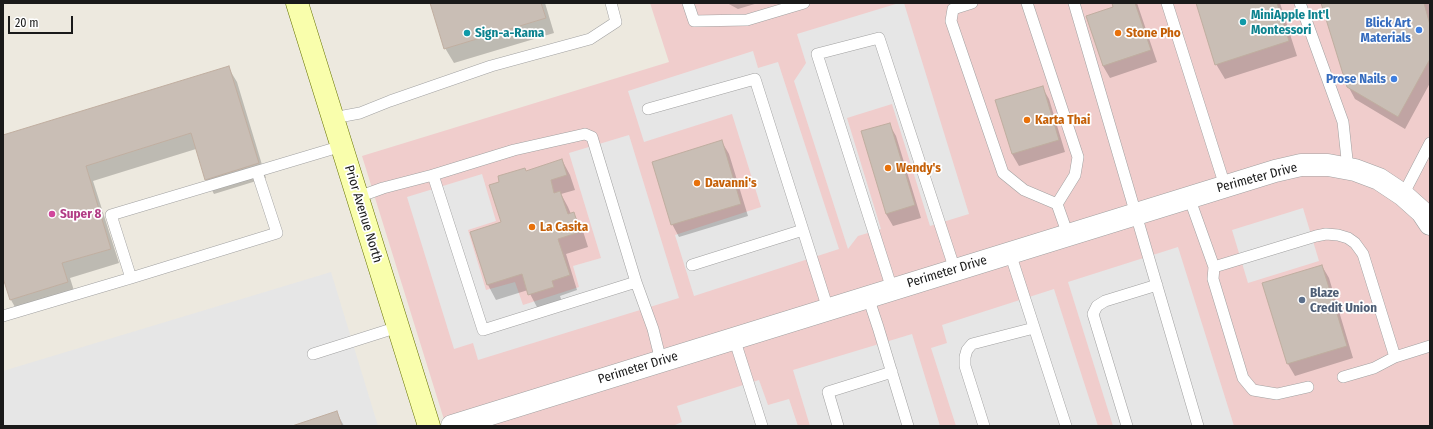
<!DOCTYPE html>
<html>
<head>
<meta charset="utf-8">
<style>
	body { margin:0 }
	#map { position:relative; width:1433px; height:429px; overflow:hidden; background:#ede9df; font-family:"Fira Sans Condensed",sans-serif }
	canvas { display:block }
	.frame { position:absolute; inset:0; border:4px solid #1a1a1a; pointer-events:none }
	.scale { position:absolute; left:8px; top:16px; width:65px; height:18px; box-sizing:border-box; border:2px solid #1a1a1a; border-top:0; padding-left:5px; font-size:12px; line-height:14px; white-space:nowrap; color:#1a1a1a; -webkit-text-stroke:3px #fff; paint-order:stroke }
</style>
</head>
<body>
<div id="map">
<canvas width="1433" height="429"></canvas>
<div class="frame"></div>
<div class="scale">20 m</div>
</div>
<script>
const ctx = document.querySelector('canvas').getContext('2d');
ctx.lineJoin = 'round';
function fillPath(path, color) { ctx.fillStyle = color; ctx.fill(path, 'evenodd'); }
const toPath = rows => new Path2D(rows.map(r => 'M' + r).join(''));
function strokePath(path, color, width, dash) { ctx.strokeStyle = color; ctx.lineWidth = width; ctx.lineCap = dash ? 'butt' : 'round'; ctx.setLineDash(dash || []); ctx.stroke(path); }
function write(font, color, halo, rows, align = 'center') {
  ctx.font = font + ' "Fira Sans Condensed",sans-serif'; ctx.lineWidth = 3.5; ctx.setLineDash([]); ctx.textBaseline = 'middle'; ctx.strokeStyle = halo; ctx.fillStyle = color; for (const [text, x, y, turn = 0] of rows) {
    ctx.save(); ctx.translate(x, y); ctx.rotate((+turn || 0) * Math.PI / 180); ctx.textAlign = isNaN(turn) ? turn : align; if (halo) ctx.strokeText(text, 0, 0); ctx.fillText(text, 0, 0); ctx.restore();
  }
}
fillPath(toPath([
	[650,3,1430,3,1430,426,446,426,362,156,669,62]
]), '#f0cdcc');
fillPath(toPath([
	[899,3,904,3,969,214,930,226,892,104,847,118,881,229,858,236,848,249,794,81,806,63,797,34],
	[753,51,758,68,778,62,839,249,694,296,675,235,761,207,732,114,644,142,628,91],
	[629,135,679,298,478,360,473,343,454,349,407,197,482,174,496,221,468,230,486,290,515,282,523,305,579,287,573,266,601,258,569,153],
	[1303,208,1319,261,1248,283,1232,230],
	[1178,247,1234,426,1113,426,1068,282],
	[331,272,378,426,3,426,3,371],
	[1054,289,1098,426,956,426,931,348,947,343,942,325],
	[912,334,940,426,810,426,793,370],
	[759,380,768,405,789,399,798,426,675,426,675,425,682,422,677,406]
]), '#e6e6e6');
fillPath(toPath([
	[431,3,545,3,554,33,454,63,445,48],
	[727,3,758,3,738,9],
	[1113,3,1137,3,1157,62,1110,78,1103,66,1087,17,1114,8],
	[1197,3,1280,3,1297,56,1225,79,1216,64],
	[1322,3,1430,3,1430,83,1405,129,1355,99,1348,86],
	[228,67,237,82,266,178,214,194,206,179,196,149,93,181,119,263,70,278,76,297,19,314,11,300,3,274,3,136],
	[1042,87,1049,99,1065,152,1019,166,1012,154],
	[889,124,896,136,921,218,893,226,886,214],
	[722,142,729,154,748,216,679,237,672,224],
	[562,160,570,175,575,190,561,194,568,207,571,214,574,214,582,228,588,247,566,254,577,290,560,296,562,302,538,309,528,290,496,300,488,285,471,232,502,223,526,172],
	[1322,266,1329,278,1353,358,1295,376,1288,364],
	[337,413,344,426,295,426]
]), '#0003');
const building = toPath([
	[430,3,541,3,546,18,444,49,430,3],
	[1112,3,1135,3,1151,50,1103,66,1086,16,1113,7,1112,3],
	[1196,3,1277,3,1289,41,1215,65,1196,3],
	[1321,3,1424,3,1430,25,1430,59,1398,117,1347,87,1321,3],
	[229,66,259,163,205,180,191,133,86,166,111,249,62,263,68,282,10,300,3,278,3,135,229,66],
	[1043,86,1059,140,1012,154,995,100,1043,86],
	[890,123,915,205,886,214,861,131,890,123],
	[722,140,741,204,671,225,652,162,722,140],
	[562,159,567,175,551,180,554,193,560,191,568,214,574,212,580,232,558,239,570,275,552,281,554,287,528,295,522,274,487,285,470,232,501,222,489,185,499,182,498,176,525,168,526,171,562,159],
	[1322,265,1347,346,1287,364,1262,283,1322,265],
	[337,411,342,426,292,426,337,411]
]);
fillPath(building, '#c9beb5');
strokePath(building, '#c0aea0', 1);
const lane = toPath([
	[688,3,694,21,747,20,804,3],
	[972,3,953,9,951,21,1003,173,1024,190,1057,204,1068,235],
	[1027,3,1078,157,1075,175,1057,204],
	[1074,3,1198,426],
	[1167,3,1225,186],
	[1300,3,1343,122,1348,169],
	[648,109,755,79,828,309],
	[333,118,360,113,390,101,491,66,590,39,616,22,611,3],
	[257,172,277,233,131,278,111,215,342,146],
	[433,175,514,150,585,134,592,137,636,282],
	[1403,195,1430,143],
	[358,197,383,188,433,175,483,330,636,282,653,329,661,361],
	[1189,197,1214,267,1213,279,1243,378,1253,390,1277,394,1308,387],
	[1010,253,1066,426],
	[692,265,803,230],
	[1214,267,1316,236,1326,234,1338,235,1348,238,1355,243,1363,254,1395,357],
	[892,289,817,54,879,38,955,270],
	[868,297,878,327,908,426],
	[3,316,131,278],
	[734,338,762,426],
	[313,354,398,327],
	[1343,377,1374,368,1395,357,1430,346],
	[838,426,828,392,892,372],
	[984,426,965,366,965,357,967,350,972,344,1034,328],
	[1127,426,1093,314,1097,306,1105,301,1157,285]
]);
const street = toPath([
	[452,426,1275,171,1301,165,1328,165,1355,170,1379,179,1403,195,1422,212,1430,224]
]);
const secondary = toPath([
	[297,3,429,426]
]);
strokePath(lane, '#a1a1a1', 12);
strokePath(street, '#a1a1a1', 23);
strokePath(secondary, '#667300', 23);
strokePath(lane, '#fff', 11);
strokePath(street, '#fff', 22);
strokePath(secondary, '#f9feac', 22);
for (const [x, y, r, color] of [
	[1243,22,4,"#0f9aa8"],
	[1419,30,4,"#3f7fe0"],
	[467,33,4,"#0f9aa8"],
	[1118,33,4,"#e8710a"],
	[1394,79,4,"#3f7fe0"],
	[1027,120,4,"#e8710a"],
	[888,168,4,"#e8710a"],
	[697,183,4,"#e8710a"],
	[52,214,4,"#d1479c"],
	[532,227,4,"#e8710a"],
	[1302,300,4,"#5c6f8a"]
]) { const dot = new Path2D(); dot.arc(x, y, r, 0, 2 * Math.PI); ctx.fillStyle = color; ctx.fill(dot); strokePath(dot, '#fff', 1.5); }
write('bold 13px', '#0d838f', '#fff', [
	["MiniApple Int'l",1251,15],
	["Montessori",1251,30],
	["Sign-a-Rama",475,33]
], 'left');
write('bold 13px', '#366cbe', '#fff', [
	["Blick Art",1411,23],
	["Materials",1411,38],
	["Prose Nails",1386,79]
], 'right');
write('bold 13px', '#c56008', '#fff', [
	["Stone Pho",1126,33],
	["Karta Thai",1035,120],
	["Wendy's",896,168],
	["Davanni's",705,183],
	["La Casita",540,227]
], 'left');
write('13px', '#1a1a1a', '#fff', [
	["Perimeter Drive",1257,178,-15],
	["Prior Avenue North",363,214,73],
	["Perimeter Drive",947,272,-17],
	["Perimeter Drive",638,368,-17]
]);
write('bold 13px', '#b23c85', '#fff', [
	["Super 8",60,214]
], 'left');
write('bold 13px', '#4e5e75', '#fff', [
	["Blaze",1310,293],
	["Credit Union",1310,308]
], 'left');
</script>
</body>
</html>
